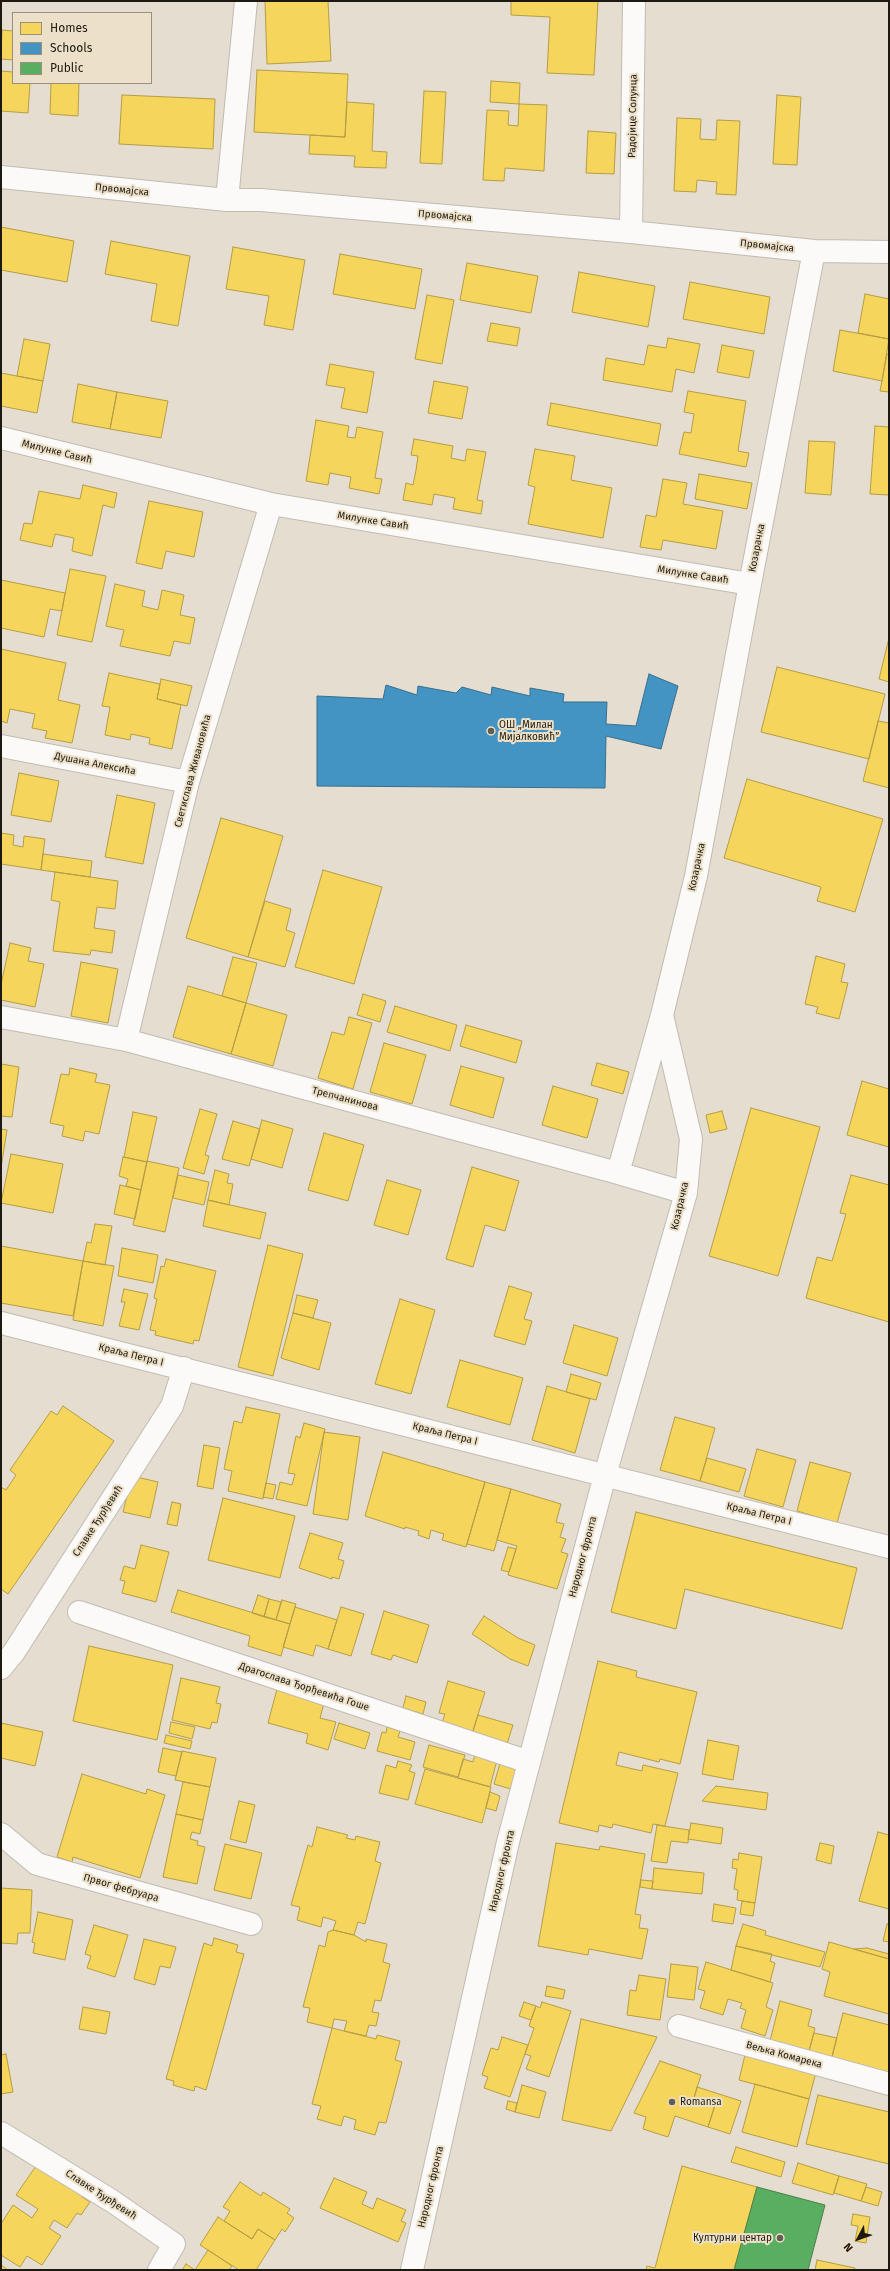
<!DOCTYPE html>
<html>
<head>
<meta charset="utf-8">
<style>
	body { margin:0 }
	#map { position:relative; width:890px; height:2271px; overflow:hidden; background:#e4ddd0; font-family:"Fira Sans",sans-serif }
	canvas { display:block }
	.frame { position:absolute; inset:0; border:2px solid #1d1910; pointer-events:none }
	.legend { position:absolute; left:12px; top:12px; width:140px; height:72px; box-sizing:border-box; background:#ece0c8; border:1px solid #99907e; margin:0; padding:5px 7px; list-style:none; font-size:12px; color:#1d1910 }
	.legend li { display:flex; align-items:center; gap:8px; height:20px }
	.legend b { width:20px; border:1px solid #99907e }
	.north { position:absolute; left:838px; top:2219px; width:40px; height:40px; -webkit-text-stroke:3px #ece0c8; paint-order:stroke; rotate:229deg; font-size:11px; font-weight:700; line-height:16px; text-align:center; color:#1d1910 }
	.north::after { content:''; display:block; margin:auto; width:14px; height:18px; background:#1d1910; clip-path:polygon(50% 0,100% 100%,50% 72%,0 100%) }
</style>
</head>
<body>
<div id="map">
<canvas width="890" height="2271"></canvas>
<div class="frame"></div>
<ul class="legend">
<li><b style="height:11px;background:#f6d55c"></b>Homes</li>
<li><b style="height:11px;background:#4393c3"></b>Schools</li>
<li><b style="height:11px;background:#5aae61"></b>Public</li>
</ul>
<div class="north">N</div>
</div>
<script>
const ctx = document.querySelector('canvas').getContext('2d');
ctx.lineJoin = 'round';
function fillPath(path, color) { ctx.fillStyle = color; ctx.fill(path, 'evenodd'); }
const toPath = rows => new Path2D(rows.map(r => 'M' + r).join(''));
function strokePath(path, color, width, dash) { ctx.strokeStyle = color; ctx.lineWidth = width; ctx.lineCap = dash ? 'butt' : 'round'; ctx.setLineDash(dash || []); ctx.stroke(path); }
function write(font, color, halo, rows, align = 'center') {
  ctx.font = font + ' "Fira Sans",sans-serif'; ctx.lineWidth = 4; ctx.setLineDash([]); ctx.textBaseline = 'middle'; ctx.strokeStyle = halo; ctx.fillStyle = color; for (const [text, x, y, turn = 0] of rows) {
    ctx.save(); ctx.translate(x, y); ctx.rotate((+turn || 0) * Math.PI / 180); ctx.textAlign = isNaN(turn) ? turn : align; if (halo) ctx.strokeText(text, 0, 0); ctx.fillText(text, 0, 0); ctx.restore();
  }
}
const homes = toPath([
	[265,1,328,1,331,61,267,64,265,1],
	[511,1,598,1,594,75,547,73,550,17,511,15,511,1],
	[2,30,13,31,13,60,1,59,2,30],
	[257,70,348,74,345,137,254,132,257,70],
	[1,71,13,72,13,83,30,83,28,113,1,111,1,71],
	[491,81,520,83,519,104,490,102,491,81],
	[51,83,79,83,78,116,50,114,51,83],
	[424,91,446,92,442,164,420,163,424,91],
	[122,95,215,99,213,149,119,144,122,95],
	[777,95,801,97,797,165,773,164,777,95],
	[347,102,374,104,372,151,387,152,386,168,354,167,355,156,309,154,310,135,345,137,347,102],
	[519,104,547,105,544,171,505,168,504,181,483,180,487,110,509,111,508,125,518,126,519,104],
	[677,118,701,119,700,139,716,140,717,120,740,121,736,195,716,194,717,182,697,180,696,192,674,191,677,118],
	[588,131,616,133,614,174,586,173,588,131],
	[1,227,74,241,67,282,1,270,1,227],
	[111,241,190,256,178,326,151,321,157,284,105,274,111,241],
	[233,247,305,260,293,330,264,325,269,296,226,289,233,247],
	[340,254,422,269,415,309,333,294,340,254],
	[467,263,538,276,531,313,460,300,467,263],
	[579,272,655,286,648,327,572,312,579,272],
	[690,282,770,297,764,334,683,319,690,282],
	[865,294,889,299,889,339,858,333,865,294],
	[427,295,454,300,442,364,415,359,427,295],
	[491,323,520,328,517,346,487,341,491,323],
	[840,330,889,339,882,381,833,371,840,330],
	[668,338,700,344,694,373,676,369,672,392,603,380,606,358,644,365,648,345,666,348,668,338],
	[24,339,50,344,43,381,17,376,24,339],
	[722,345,754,351,749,378,717,372,722,345],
	[887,354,889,355,889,392,880,391,887,354],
	[330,364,374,372,367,413,341,408,345,388,326,385,330,364],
	[1,373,43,381,37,413,1,406,1,373],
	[434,381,468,387,462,419,428,413,434,381],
	[78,384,117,392,110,429,72,422,78,384],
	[688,391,746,401,738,451,749,453,746,467,679,454,684,432,691,433,694,414,684,412,688,391],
	[117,392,168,401,161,438,110,429,117,392],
	[551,403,661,424,657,446,547,425,551,403],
	[316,420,349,426,347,437,355,438,357,427,383,432,375,478,382,479,379,494,349,488,351,477,330,473,328,485,306,481,316,420],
	[875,426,889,427,889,495,870,494,875,426],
	[414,439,453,446,451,458,465,461,467,449,486,452,477,500,483,501,481,514,453,509,455,498,434,494,432,505,403,500,406,483,413,485,416,470,418,456,411,455,414,439],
	[809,441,835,442,831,495,805,493,809,441],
	[535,449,575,456,571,480,612,488,603,538,528,524,535,487,528,485,535,449],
	[699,474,752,483,747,509,695,499,699,474],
	[663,479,687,483,683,504,723,511,716,549,663,540,661,550,640,547,646,515,656,517,663,479],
	[83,485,117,493,114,508,103,505,92,556,72,551,74,538,55,534,52,547,20,540,24,523,32,524,39,491,80,499,83,485],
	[149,501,203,512,194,557,166,551,162,569,136,563,149,501],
	[70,569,106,576,92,642,57,635,70,569],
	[1,580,65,593,62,611,50,609,44,637,1,628,1,580],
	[115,584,145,591,142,606,158,610,162,590,184,595,180,615,195,618,190,644,174,641,170,656,120,646,124,630,106,626,115,584],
	[888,642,889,642,889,682,879,679,888,642],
	[1,649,66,663,58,700,80,705,72,743,45,738,47,731,32,728,35,714,10,709,7,723,1,721,1,649],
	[777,667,885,694,869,759,761,732,777,667],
	[109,673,160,684,157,699,181,705,172,749,149,744,150,738,131,734,130,740,105,735,110,707,102,706,109,673],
	[161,679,192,686,187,706,157,699,161,679],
	[878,721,889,723,889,788,863,781,878,721],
	[19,773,59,781,51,822,11,815,19,773],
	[747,779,883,819,855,912,817,901,821,887,724,858,747,779],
	[117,795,155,803,143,864,105,857,117,795],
	[221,818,283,836,248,957,186,938,221,818],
	[1,833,14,835,13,845,23,847,24,836,45,839,41,870,1,864,1,833],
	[43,854,92,861,90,877,41,870,43,854],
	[323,870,382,887,354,984,295,967,323,870],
	[55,872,118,881,115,909,97,907,94,928,115,931,112,953,91,950,90,955,53,951,60,902,51,900,55,872],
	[265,901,291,909,286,930,295,933,285,967,248,957,265,901],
	[10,943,31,948,28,961,44,964,35,1007,1,1000,1,985,10,943],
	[816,956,845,964,841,982,848,983,839,1019,816,1013,818,1007,805,1004,816,956],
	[233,957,257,963,246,1003,222,996,233,957],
	[81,962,118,969,108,1023,71,1016,81,962],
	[188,986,246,1003,231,1054,173,1037,188,986],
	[363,994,386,1001,380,1022,357,1015,363,994],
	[246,1003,287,1015,273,1066,231,1054,246,1003],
	[395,1006,457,1025,450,1051,387,1032,395,1006],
	[349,1017,372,1023,353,1089,318,1078,332,1032,344,1035,349,1017],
	[466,1025,522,1041,516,1063,460,1046,466,1025],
	[384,1043,426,1055,412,1104,370,1092,384,1043],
	[597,1063,629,1072,623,1094,591,1085,597,1063],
	[1,1064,19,1067,12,1117,1,1116,1,1064],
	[461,1066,504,1078,493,1118,450,1105,461,1066],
	[70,1068,97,1074,95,1082,110,1085,99,1134,85,1131,83,1141,62,1136,64,1126,50,1123,61,1074,69,1075,70,1068],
	[862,1081,889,1089,889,1147,847,1135,862,1081],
	[553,1086,598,1099,587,1138,542,1125,553,1086],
	[751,1108,820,1127,778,1276,709,1256,751,1108],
	[200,1109,217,1114,205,1155,209,1156,204,1174,183,1168,200,1109],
	[722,1111,727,1129,710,1133,706,1115,722,1111],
	[133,1112,157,1117,147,1162,124,1157,133,1112],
	[262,1120,293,1129,282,1168,251,1159,262,1120],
	[233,1121,260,1129,249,1166,222,1159,233,1121],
	[1,1129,7,1130,1,1168,1,1129],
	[324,1133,364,1145,348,1201,308,1190,324,1133],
	[11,1154,63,1164,53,1213,1,1203,11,1154],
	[123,1157,147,1162,141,1190,126,1186,128,1179,119,1176,123,1157],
	[147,1161,179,1168,165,1232,133,1225,147,1161],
	[472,1167,519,1181,505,1231,485,1225,473,1267,446,1259,472,1167],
	[215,1170,229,1174,227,1183,233,1184,229,1205,208,1200,215,1170],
	[178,1175,209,1182,204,1205,173,1198,178,1175],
	[851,1175,889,1185,889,1322,806,1298,817,1257,832,1261,846,1214,840,1213,851,1175],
	[387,1180,421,1190,408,1235,374,1225,387,1180],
	[120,1185,141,1190,135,1219,114,1214,120,1185],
	[208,1200,266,1213,260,1239,203,1226,208,1200],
	[95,1224,112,1226,105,1265,83,1261,87,1242,91,1243,95,1224],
	[268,1245,303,1254,273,1376,238,1367,268,1245],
	[1,1246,83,1261,73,1316,1,1303,1,1246],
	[122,1248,158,1255,153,1283,118,1276,122,1248],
	[166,1259,216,1271,199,1341,194,1340,193,1344,155,1335,156,1331,150,1330,157,1299,154,1298,161,1266,164,1267,166,1259],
	[83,1261,114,1266,103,1326,73,1320,83,1261],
	[509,1286,532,1293,524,1319,532,1321,525,1345,494,1336,509,1286],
	[124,1289,148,1294,139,1330,119,1326,125,1302,121,1302,124,1289],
	[297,1295,318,1300,313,1318,293,1313,297,1295],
	[400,1299,435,1310,411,1394,375,1384,400,1299],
	[293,1313,331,1323,319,1370,281,1358,293,1313],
	[574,1325,618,1338,607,1376,563,1363,574,1325],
	[460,1360,523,1378,510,1425,447,1407,460,1360],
	[571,1374,601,1383,596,1400,566,1392,571,1374],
	[547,1386,590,1399,575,1453,532,1440,547,1386],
	[63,1406,114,1441,8,1594,1,1589,1,1487,6,1490,16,1475,10,1470,51,1411,57,1415,63,1406],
	[246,1407,280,1414,263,1499,228,1491,232,1471,224,1469,234,1421,242,1423,246,1407],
	[675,1417,715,1428,700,1481,660,1470,675,1417],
	[304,1423,325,1429,307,1506,276,1499,280,1482,292,1485,295,1474,288,1473,296,1436,300,1438,304,1423],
	[324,1432,360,1437,348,1520,313,1514,324,1432],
	[204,1445,220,1448,213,1489,197,1486,204,1445],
	[757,1449,796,1460,783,1507,744,1496,757,1449],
	[383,1452,485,1482,466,1547,442,1540,444,1534,431,1530,429,1539,418,1535,419,1531,405,1527,405,1529,365,1516,383,1452],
	[707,1458,746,1469,739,1492,700,1481,707,1458],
	[810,1462,851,1473,837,1523,797,1511,810,1462],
	[132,1476,158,1482,150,1518,123,1512,132,1476],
	[485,1482,511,1489,494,1551,467,1544,485,1482],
	[266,1483,276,1485,273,1499,263,1497,266,1483],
	[511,1489,561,1504,556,1522,564,1524,560,1537,566,1539,561,1552,568,1554,557,1589,508,1575,517,1546,497,1540,511,1489],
	[223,1498,295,1516,280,1578,208,1560,223,1498],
	[172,1502,181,1504,177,1526,167,1524,172,1502],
	[636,1512,857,1568,842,1629,685,1589,676,1629,611,1612,636,1512],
	[310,1533,343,1543,338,1559,344,1561,339,1579,332,1577,332,1579,299,1568,310,1533],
	[141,1545,169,1552,156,1602,122,1593,125,1581,120,1580,124,1566,135,1569,141,1545],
	[508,1547,516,1549,509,1572,501,1570,508,1547],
	[178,1590,290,1624,281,1656,248,1646,250,1636,171,1612,178,1590],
	[258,1595,269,1599,264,1617,252,1613,258,1595],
	[269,1599,281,1602,276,1620,264,1617,269,1599],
	[282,1600,296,1604,290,1624,276,1620,282,1600],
	[295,1607,337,1620,328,1649,316,1645,313,1656,283,1647,295,1607],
	[341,1607,364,1614,351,1656,328,1649,341,1607],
	[384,1611,429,1625,417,1663,393,1655,391,1660,371,1654,384,1611],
	[484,1616,518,1638,535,1645,528,1666,510,1659,472,1634,484,1616],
	[89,1646,173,1665,157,1740,73,1721,89,1646],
	[598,1661,637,1671,636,1677,697,1692,680,1764,660,1759,659,1762,619,1752,616,1765,642,1771,643,1765,678,1773,665,1826,653,1824,651,1833,613,1824,612,1828,599,1825,598,1832,559,1823,598,1661],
	[181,1678,220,1687,216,1703,221,1704,217,1723,212,1722,210,1729,172,1720,181,1678],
	[448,1681,485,1692,472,1734,441,1725,445,1714,439,1713,448,1681],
	[277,1689,324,1703,320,1718,336,1722,328,1750,306,1743,308,1734,268,1723,277,1689],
	[406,1696,426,1702,423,1714,403,1708,406,1696],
	[478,1715,513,1725,506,1747,472,1734,478,1715],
	[171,1722,195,1727,192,1739,169,1733,171,1722],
	[1,1723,43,1732,35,1766,1,1758,1,1723],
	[339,1723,370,1733,365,1749,334,1739,339,1723],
	[387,1727,400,1731,398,1737,415,1742,410,1760,377,1751,382,1732,386,1733,387,1727],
	[166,1735,192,1741,190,1749,164,1743,166,1735],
	[708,1740,739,1746,733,1780,702,1774,708,1740],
	[429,1745,465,1755,458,1777,423,1767,429,1745],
	[163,1748,182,1752,176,1776,158,1772,163,1748],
	[182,1751,216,1758,210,1787,175,1780,182,1751],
	[475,1754,497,1760,490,1787,458,1778,463,1759,473,1762,475,1754],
	[501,1760,520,1765,514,1790,494,1784,501,1760],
	[398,1761,412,1765,409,1771,415,1773,408,1800,379,1793,386,1765,396,1768,398,1761],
	[425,1769,491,1787,482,1823,415,1804,425,1769],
	[82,1774,146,1794,147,1789,165,1795,140,1878,73,1857,72,1862,57,1857,82,1774],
	[183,1782,210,1787,203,1820,176,1814,183,1782],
	[716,1786,768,1793,766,1810,702,1801,716,1786],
	[490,1792,500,1796,496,1811,486,1808,490,1792],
	[239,1801,255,1805,246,1843,230,1839,239,1801],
	[176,1814,203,1820,200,1834,192,1832,190,1839,198,1841,197,1845,205,1847,197,1884,163,1877,176,1814],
	[691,1823,723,1828,721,1844,688,1839,691,1823],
	[657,1825,689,1830,688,1843,671,1841,667,1863,651,1861,657,1825],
	[317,1827,348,1835,346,1838,355,1840,356,1836,380,1842,375,1861,381,1863,365,1924,358,1922,354,1935,333,1930,336,1921,323,1917,321,1927,297,1920,300,1907,291,1905,308,1845,312,1847,317,1827],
	[878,1832,889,1835,889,1909,859,1901,878,1832],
	[556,1843,599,1850,600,1846,645,1854,635,1914,641,1915,639,1928,648,1929,642,1959,589,1949,588,1955,538,1946,556,1843],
	[820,1843,834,1846,831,1864,816,1860,820,1843],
	[225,1844,262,1853,251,1899,214,1890,225,1844],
	[739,1853,762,1857,755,1903,737,1900,738,1890,734,1889,737,1869,732,1868,733,1859,738,1860,739,1853],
	[654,1868,704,1873,702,1894,652,1889,654,1868],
	[641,1880,653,1881,652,1889,640,1887,641,1880],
	[1,1888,32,1890,30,1933,18,1933,17,1944,1,1943,1,1888],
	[742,1901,755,1903,753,1916,740,1914,742,1901],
	[714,1904,736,1908,733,1924,712,1921,714,1904],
	[38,1912,73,1920,65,1960,33,1953,35,1943,32,1942,38,1912],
	[743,1924,766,1931,765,1935,825,1952,820,1967,736,1946,743,1924],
	[887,1924,889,1924,889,1942,883,1941,887,1924],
	[94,1925,128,1935,115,1977,87,1968,91,1956,85,1954,94,1925],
	[333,1930,354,1935,366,1942,366,1939,387,1944,383,1962,390,1964,381,2001,375,2000,372,2012,379,2013,376,2026,369,2025,366,2036,344,2031,347,2021,334,2019,332,2028,307,2022,310,2008,303,2007,319,1945,325,1947,328,1932,333,1930],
	[214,1938,238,1945,236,1952,244,1954,206,2090,195,2086,194,2091,173,2085,174,2081,166,2079,204,1943,212,1946,214,1938],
	[144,1939,176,1947,170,1968,160,1966,155,1985,134,1979,144,1939],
	[829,1942,889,1959,889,2014,824,1996,830,1972,822,1969,829,1942],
	[736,1946,772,1954,770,1961,775,1963,770,1982,731,1970,736,1946],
	[867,1948,889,1954,889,1959,854,1949,867,1948],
	[706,1962,773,1983,766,2007,773,2010,765,2036,741,2028,746,2010,740,2008,742,2003,728,1999,723,2015,700,2008,705,1991,698,1989,706,1962],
	[671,1964,698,1967,694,2000,667,1997,671,1964],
	[639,1975,666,1979,660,2020,627,2015,630,1990,636,1991,639,1975],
	[547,1986,565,1990,563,1999,545,1996,547,1986],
	[780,2001,812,2010,808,2026,815,2028,809,2051,770,2041,780,2001],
	[524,2002,536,2006,531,2020,519,2016,524,2002],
	[542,2002,571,2011,549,2077,526,2069,531,2056,525,2054,534,2028,529,2026,531,2020,536,2006,540,2008,542,2002],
	[83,2007,110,2012,106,2034,79,2029,83,2007],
	[843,2013,889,2025,889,2075,831,2060,843,2013],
	[581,2019,657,2037,611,2131,562,2120,581,2019],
	[332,2028,376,2039,377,2035,400,2041,395,2060,402,2062,386,2123,379,2122,375,2135,354,2129,356,2120,344,2116,341,2126,317,2119,321,2106,312,2104,332,2028],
	[814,2033,837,2038,832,2057,809,2051,814,2033],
	[502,2037,528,2045,510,2097,484,2088,488,2077,482,2075,491,2048,498,2050,502,2037],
	[6,2054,13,2092,1,2094,1,2055,6,2054],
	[745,2055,817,2068,809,2099,739,2080,745,2055],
	[660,2061,701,2075,694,2098,715,2105,708,2127,675,2116,668,2137,643,2129,646,2117,634,2113,660,2061],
	[755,2084,809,2099,797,2147,742,2132,755,2084],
	[522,2085,546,2092,539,2118,515,2112,522,2085],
	[697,2087,741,2101,730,2134,708,2127,715,2105,694,2098,697,2087],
	[818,2095,889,2112,889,2164,806,2144,818,2095],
	[508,2101,517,2103,515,2112,506,2109,508,2101],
	[736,2147,785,2162,781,2177,731,2162,736,2147],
	[798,2163,839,2176,833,2195,792,2183,798,2163],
	[36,2166,85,2193,82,2197,90,2202,81,2215,77,2213,67,2228,54,2220,49,2228,61,2236,42,2265,27,2256,20,2267,1,2255,1,2224,13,2205,32,2218,38,2209,16,2195,36,2166],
	[682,2166,757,2187,734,2270,646,2270,647,2266,655,2268,682,2166],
	[839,2176,867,2184,861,2201,834,2193,839,2176],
	[334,2178,367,2192,362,2204,373,2209,377,2198,406,2210,401,2221,406,2223,398,2242,320,2208,334,2178],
	[240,2182,261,2196,263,2192,290,2209,287,2213,294,2218,285,2232,282,2229,275,2240,258,2229,252,2239,224,2221,230,2211,223,2207,240,2182],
	[866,2187,882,2192,878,2206,861,2201,866,2187],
	[853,2214,870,2217,866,2243,855,2241,858,2226,851,2225,853,2214],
	[218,2217,252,2239,258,2229,275,2240,256,2270,239,2270,200,2245,218,2217],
	[208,2250,232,2266,229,2270,195,2270,208,2250],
	[817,2260,855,2268,854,2270,815,2270,817,2260],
	[186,2264,195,2270,182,2270,186,2264],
	[1,2265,8,2270,1,2270,1,2265]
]);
fillPath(homes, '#f6d55c');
strokePath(homes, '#b59d45', 1);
const schools = toPath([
	[649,674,678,686,661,749,606,736,605,788,317,786,317,696,383,699,386,685,417,695,418,686,456,693,462,687,491,695,492,687,530,696,530,688,564,694,563,702,607,702,606,724,636,726,649,674]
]);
fillPath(schools, '#4393c3');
strokePath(schools, '#386e8d', 1);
const public = toPath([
	[757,2187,825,2205,808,2270,734,2270,757,2187]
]);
fillPath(public, '#5aae61');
strokePath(public, '#488149', 1);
const minor = toPath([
	[1,177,227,200,261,200,631,232,814,251,889,252],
	[227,200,246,1],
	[631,232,634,1],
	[1,438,271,504,750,584],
	[1,746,188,782],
	[1,1017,126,1040,618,1173,686,1193],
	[126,1040,188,782,271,504],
	[618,1173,662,1015,696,876,750,584,814,251],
	[1,1323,889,1547],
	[79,1612,529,1762],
	[1,1668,14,1652,172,1406,184,1368],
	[1,1834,37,1864,251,1924],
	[679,2026,889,2084],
	[1,2133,112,2201,174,2244,159,2270],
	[412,2270,508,1842,605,1475,686,1193,691,1139,662,1015]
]);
strokePath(minor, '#c1bbb1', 24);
strokePath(minor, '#fbfaf8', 22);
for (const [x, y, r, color] of [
	[491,731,4,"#635e53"],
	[672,2102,4,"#635e53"],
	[780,2238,4,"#635e53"]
]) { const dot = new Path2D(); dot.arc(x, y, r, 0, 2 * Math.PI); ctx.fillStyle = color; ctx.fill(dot); strokePath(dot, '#ece0c8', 1.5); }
write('10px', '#1d1910', '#ece0c8', [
	["Радојице Солунца",633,116,-89],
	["Првомајска",122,190,6],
	["Првомајска",445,216,5],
	["Првомајска",767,246,6],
	["Милунке Савић",57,452,14],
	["Милунке Савић",373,521,9],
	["Козарачка",757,548,-79],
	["Милунке Савић",693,575,9],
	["Душана Алексића",95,764,11],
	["Светислава Живановића",193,771,-75],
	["Козарачка",697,867,-78],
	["Трепчанинова",345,1099,15],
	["Козарачка",680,1206,-77],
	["Краља Петра I",131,1355,14],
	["Краља Петра I",445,1434,14],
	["Краља Петра I",759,1514,14],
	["Славке Ђурђевић",98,1521,-57],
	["Народног фронта",583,1557,-75],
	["Драгослава Ђорђевића Гоше",304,1687,18],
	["Народног фронта",502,1871,-77],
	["Првог фебруара",121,1888,16],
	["Вељка Комарека",784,2055,15],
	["Народног фронта",431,2187,-77],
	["Славке Ђурђевић",101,2195,33]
]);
write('10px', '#1d1910', '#ece0c8', [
	["ОШ „Милан",499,725],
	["Мијалковић”",499,737],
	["Romansa",680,2102],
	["Културни центар",772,2238,"right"]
], 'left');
</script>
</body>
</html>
